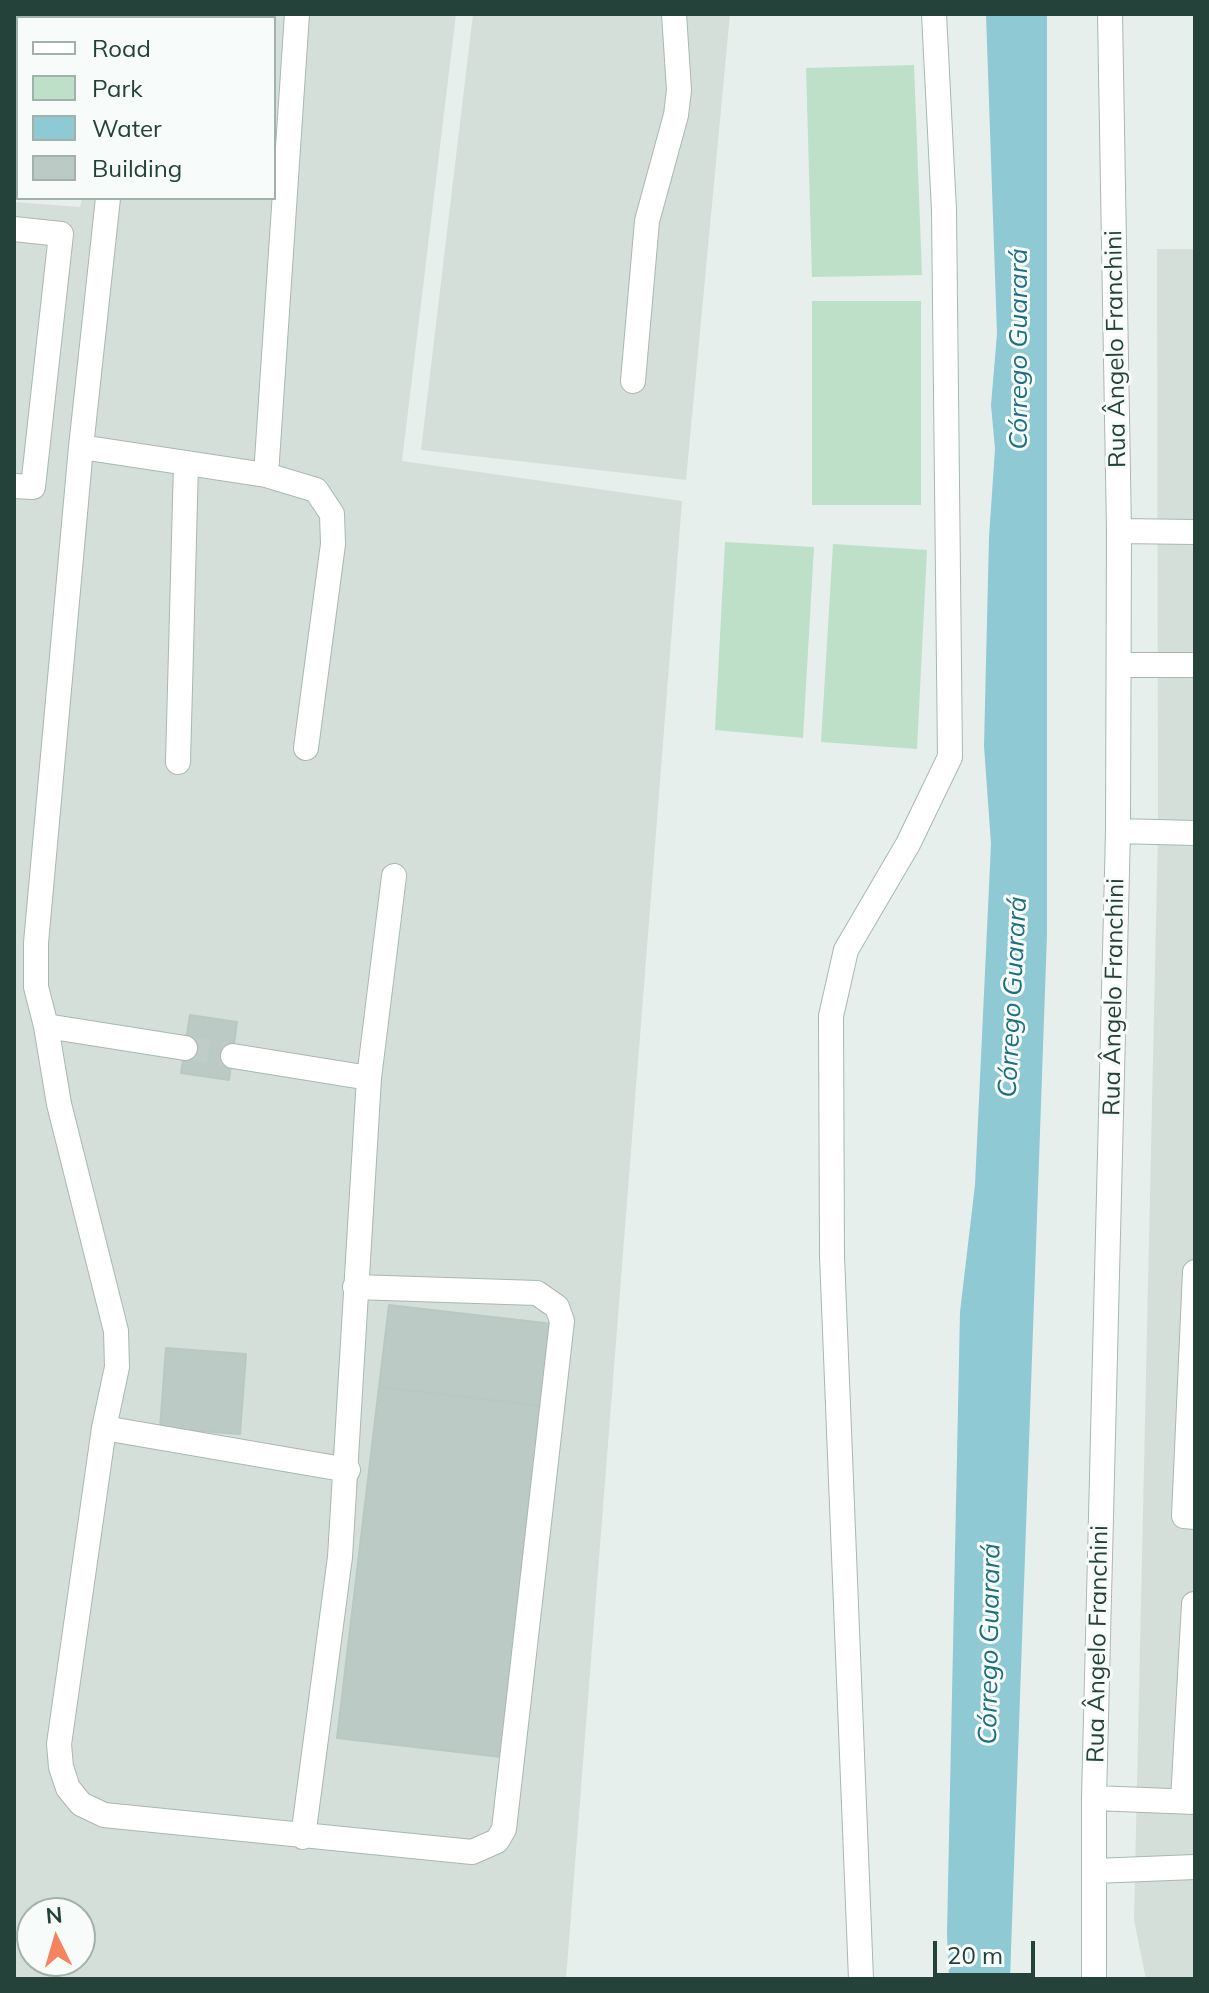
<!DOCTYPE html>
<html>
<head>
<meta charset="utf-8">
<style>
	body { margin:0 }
	#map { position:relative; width:1209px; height:1993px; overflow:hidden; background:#e6efeb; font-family:Mulish,sans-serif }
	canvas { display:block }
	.frame { position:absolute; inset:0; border:16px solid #24423a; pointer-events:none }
	.legend { position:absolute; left:16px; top:16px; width:260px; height:184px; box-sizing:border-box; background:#f7fbf9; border:2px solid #a3b1ad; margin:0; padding:10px 14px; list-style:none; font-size:24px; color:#24423a }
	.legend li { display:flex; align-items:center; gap:16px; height:40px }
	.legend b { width:40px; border:2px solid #a3b1ad }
	.north { position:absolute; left:16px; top:1897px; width:80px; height:80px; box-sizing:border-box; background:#f7fbf9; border:2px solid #a3b1ad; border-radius:50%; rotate:355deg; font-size:22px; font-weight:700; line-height:32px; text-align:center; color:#24423a }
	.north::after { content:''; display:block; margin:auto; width:28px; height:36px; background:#f4845f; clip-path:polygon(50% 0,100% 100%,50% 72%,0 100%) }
	.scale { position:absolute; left:933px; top:1941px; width:102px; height:36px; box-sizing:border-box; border:4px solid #24423a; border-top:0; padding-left:10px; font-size:24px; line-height:28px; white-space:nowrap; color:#24423a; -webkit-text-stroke:6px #f7fbf9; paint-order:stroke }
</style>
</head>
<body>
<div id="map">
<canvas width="1209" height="1993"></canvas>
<div class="frame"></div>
<ul class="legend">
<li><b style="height:10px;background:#fff"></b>Road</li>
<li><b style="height:22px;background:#bfe0c8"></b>Park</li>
<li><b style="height:22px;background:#8ec9d4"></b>Water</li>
<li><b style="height:22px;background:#bbcac4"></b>Building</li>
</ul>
<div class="north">N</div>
<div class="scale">20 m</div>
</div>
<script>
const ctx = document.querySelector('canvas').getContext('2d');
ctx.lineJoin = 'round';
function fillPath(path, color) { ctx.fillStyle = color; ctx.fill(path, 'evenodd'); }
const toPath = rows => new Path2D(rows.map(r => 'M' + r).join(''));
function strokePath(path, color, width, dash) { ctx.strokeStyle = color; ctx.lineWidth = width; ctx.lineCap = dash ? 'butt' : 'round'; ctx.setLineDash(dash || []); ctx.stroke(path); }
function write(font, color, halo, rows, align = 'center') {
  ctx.font = font + ' Mulish,sans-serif'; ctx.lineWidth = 6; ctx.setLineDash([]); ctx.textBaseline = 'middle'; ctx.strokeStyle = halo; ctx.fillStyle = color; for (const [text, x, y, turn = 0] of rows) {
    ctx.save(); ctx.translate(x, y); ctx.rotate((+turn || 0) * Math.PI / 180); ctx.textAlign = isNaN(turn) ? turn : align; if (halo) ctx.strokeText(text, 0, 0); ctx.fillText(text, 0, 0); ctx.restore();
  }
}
fillPath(toPath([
	[109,14,456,14,402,461,682,501,566,1979,14,1979,14,202,80,207,82,198,274,198,274,18,109,18],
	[32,1913,80,1913,80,1961,32,1961],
	[473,14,730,14,686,480,421,450],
	[1157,249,1195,249,1195,1979,1146,1979,1134,1920,1158,832]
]), '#d4dfda');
fillPath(toPath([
	[914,65,922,275,812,277,806,68],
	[812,301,921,301,921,505,812,505],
	[725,542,814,547,803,738,715,730],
	[833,544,927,550,917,749,821,742]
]), '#bfe0c8');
fillPath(toPath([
	[986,14,1047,14,1047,934,1010,1979,949,1979,947,1933,960,1312,975,1185,991,844,984,746,989,537,995,449,991,405,997,334]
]), '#8ec9d4');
const building = toPath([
	[190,1015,237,1022,229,1080,181,1073,190,1015],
	[389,1305,553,1324,543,1406,379,1387,389,1305],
	[166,1348,246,1354,240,1434,160,1428,166,1348],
	[379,1387,543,1406,501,1757,337,1738,379,1387]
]);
fillPath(building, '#bbcac4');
strokePath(building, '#b8c9c2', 2);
strokePath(toPath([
	[185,1048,233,1056]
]), '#bfccc8', 24, [24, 12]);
const minor = toPath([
	[128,18,128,14],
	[108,198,81,447,36,943,36,987,46,1026,185,1048],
	[14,229,61,234,33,487,14,486],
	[633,381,647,221,676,115,679,90,674,14],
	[81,447,266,475,316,490,332,514,333,544,306,748],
	[266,475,297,14],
	[1119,531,1195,532],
	[1119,665,1195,665],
	[178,762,186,464],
	[1118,831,1195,833],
	[46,1026,59,1104,116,1331,117,1367,104,1428,59,1744,61,1767,68,1788,81,1804,104,1815,472,1852,497,1841,504,1829,562,1321,557,1307,537,1293,355,1287],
	[233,1056,369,1078],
	[1195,1272,1184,1516,1195,1517],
	[104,1428,348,1470],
	[1094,1798,1195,1802],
	[1183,1801,1194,1604],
	[303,1837,340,1557,369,1078,394,876],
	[1094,1871,1195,1867],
	[861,1979,832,1256,831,1016,846,950,908,844,950,757,944,210,934,14],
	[1094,1979,1094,1798,1118,831,1119,531,1110,14]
]);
strokePath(minor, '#a8b8b2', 26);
strokePath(minor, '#fff', 24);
write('24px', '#24423a', '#f7fbf9', [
	["Rua Ângelo Franchini",1116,349,-91],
	["Rua Ângelo Franchini",1114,997,-89],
	["Rua Ângelo Franchini",1098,1644,-89]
]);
write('italic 26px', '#1c6f80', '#f7fbf9', [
	["Córrego Guarará",1019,349,-90],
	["Córrego Guarará",1013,997,-87],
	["Córrego Guarará",990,1644,-89]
]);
</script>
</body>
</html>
